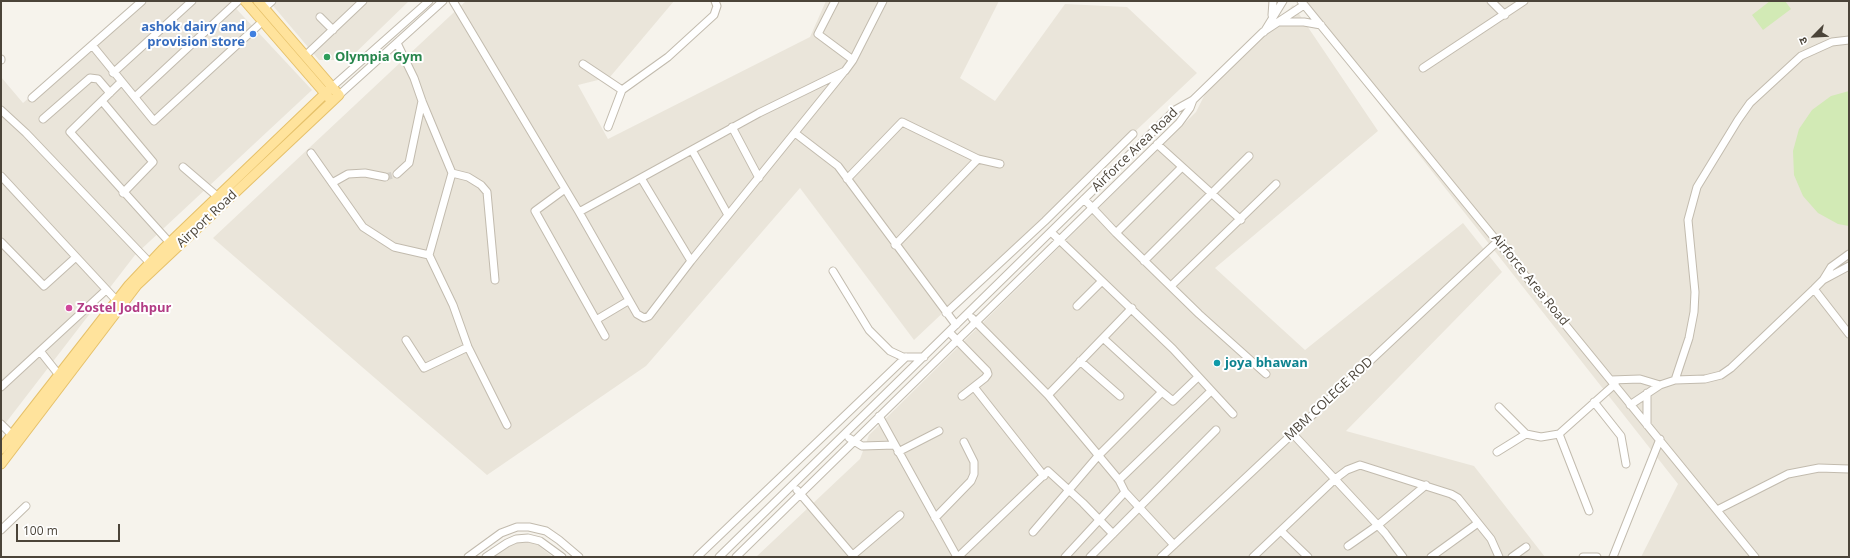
<!DOCTYPE html>
<html>
<head>
<meta charset="utf-8">
<style>
	body { margin:0 }
	#map { position:relative; width:1850px; height:558px; overflow:hidden; background:#f6f3ec; font-family:"Open Sans","Noto Sans Devanagari",sans-serif }
	canvas { display:block }
	.frame { position:absolute; inset:0; border:2px solid #4b4439; pointer-events:none }
	.north { position:absolute; left:1794px; top:16px; width:40px; height:40px; -webkit-text-stroke:3px #fff; paint-order:stroke; rotate:246deg; font-size:11px; font-weight:700; line-height:16px; text-align:center; color:#4b4439 }
	.north::after { content:''; display:block; margin:auto; width:14px; height:18px; background:#4b4439; clip-path:polygon(50% 0,100% 100%,50% 72%,0 100%) }
	.scale { position:absolute; left:16px; top:524px; width:104px; height:18px; box-sizing:border-box; border:2px solid #4b4439; border-top:0; padding-left:5px; font-size:12px; line-height:14px; white-space:nowrap; color:#4b4439; -webkit-text-stroke:3px #fff; paint-order:stroke }
</style>
</head>
<body>
<div id="map">
<canvas width="1850" height="558"></canvas>
<div class="frame"></div>
<div class="north">उ</div>
<div class="scale">100 m</div>
</div>
<script>
const ctx = document.querySelector('canvas').getContext('2d');
ctx.lineJoin = 'round';
function fillPath(path, color) { ctx.fillStyle = color; ctx.fill(path, 'evenodd'); }
const toPath = rows => new Path2D(rows.map(r => 'M' + r).join(''));
function strokePath(path, color, width, dash) { ctx.strokeStyle = color; ctx.lineWidth = width; ctx.lineCap = dash ? 'butt' : 'round'; ctx.setLineDash(dash || []); ctx.stroke(path); }
function write(font, color, halo, rows, align = 'center') {
  ctx.font = font + ' "Open Sans",sans-serif'; ctx.lineWidth = 4; ctx.setLineDash([]); ctx.textBaseline = 'middle'; ctx.strokeStyle = halo; ctx.fillStyle = color; for (const [text, x, y, turn = 0] of rows) {
    ctx.save(); ctx.translate(x, y); ctx.rotate((+turn || 0) * Math.PI / 180); ctx.textAlign = isNaN(turn) ? turn : align; if (halo) ctx.strokeText(text, 0, 0); ctx.fillText(text, 0, 0); ctx.restore();
  }
}
fillPath(toPath([
	[138,1,229,1,312,90,135,255,1,429,1,77,23,103],
	[269,1,409,1,348,60,319,60],
	[466,1,674,1,610,77,578,85,608,139,810,37,826,1,999,1,960,78,995,101,1065,4,1127,7,1197,73,914,340,800,188,646,366,487,475,213,238],
	[1298,1,1849,1,1849,557,1641,557,1678,484],
	[1293,5,1378,131,1215,268,1305,350,1463,223,1502,272,1346,431,1474,466,1545,557,756,557,860,459,869,435,1196,112,1206,92],
	[515,542,535,543,553,557,493,557]
]), '#eae5da');
fillPath(toPath([
	[1770,1,1785,1,1791,9,1763,30,1752,15],
	[1849,91,1849,226,1838,224,1818,213,1803,196,1794,175,1793,151,1799,129,1812,110,1831,96]
]), '#d2eab5');
strokePath(toPath([
	[385,177,397,174]
]), '#d4d0c8', 7, [7, 3.5]);
const minor = toPath([
	[453,1,579,212,759,113,845,71,853,60,883,1],
	[835,1,818,34,853,60],
	[1301,1,1755,557],
	[1491,1,1505,15],
	[264,8,272,1],
	[1272,15,1273,1],
	[320,17,333,30],
	[1281,22,1304,22,1321,25],
	[1264,32,1283,1],
	[397,43,414,78,422,101,452,173,468,177,481,185,487,192,495,280],
	[92,45,154,121,263,21],
	[305,56,363,1],
	[1,59,1,60],
	[583,64,622,90],
	[1423,68,1524,1],
	[113,73,192,1],
	[121,82,70,132,170,243],
	[332,87,429,1],
	[339,95,443,1],
	[135,97,238,1],
	[32,98,142,1],
	[102,101,153,162,123,193],
	[1,110,26,133,150,263],
	[43,119,90,78,98,79,110,93],
	[608,127,622,90,668,57,714,15,717,6,715,1],
	[732,127,759,178],
	[795,133,838,166,956,325],
	[1157,144,1241,220],
	[692,150,728,215],
	[311,153,363,227,394,247,429,255,453,305,468,347,507,425],
	[183,167,218,197],
	[397,174,409,163,422,101],
	[1,176,117,301],
	[641,178,691,261],
	[847,179,902,122,978,159,1000,164],
	[332,183,348,174,365,173,385,177],
	[565,189,535,211,605,336],
	[1084,199,1116,233,1199,314,1266,374],
	[579,212,637,314,644,318,649,316,691,261,843,73],
	[1051,232,1173,349,1233,414],
	[1116,233,1182,167],
	[1,242,44,286,76,257],
	[895,245,978,159],
	[429,255,452,173],
	[1144,261,1249,156],
	[833,271,869,330,890,351,903,357,924,357],
	[1823,280,1831,267,1849,254],
	[1171,286,1276,184],
	[1814,289,1849,334],
	[1077,306,1102,281],
	[946,313,1045,221,1133,134],
	[972,318,1048,395,1119,480,1125,492,1174,545],
	[596,320,628,301],
	[949,332,987,371,988,374,985,378,962,396],
	[406,340,424,368,468,347],
	[40,351,59,375],
	[1080,361,1120,396],
	[1611,380,1640,379,1660,385],
	[1675,380,1689,338,1694,312,1695,292,1688,220,1697,187,1738,120,1750,103,1801,56,1832,42,1849,40],
	[1,387,106,290],
	[974,387,1044,476],
	[1162,392,1173,401,1198,377],
	[1048,395,1132,308],
	[1594,402,1621,436,1626,464],
	[1630,405,1660,385,1675,380,1705,379,1721,375,1731,368,1814,289,1823,280,1849,266],
	[1499,407,1526,434,1541,437,1559,434,1615,384],
	[879,416,957,557],
	[1,424,12,435],
	[1647,425,1647,393],
	[1292,433,1385,533,1403,557],
	[1559,434,1589,511],
	[849,438,862,446,895,445],
	[898,452,939,431],
	[1497,452,1526,434],
	[1119,480,1211,391],
	[797,490,854,557],
	[1717,510,1788,474,1819,468,1849,469],
	[935,518,971,481,974,474,974,462,964,442],
	[1,530,26,506],
	[1281,531,1308,557],
	[1033,532,1098,456,1162,392,1103,338],
	[1348,546,1378,525,1426,485],
	[853,555,900,515],
	[468,557,501,533,517,527,529,527,546,531,559,540,579,557],
	[486,557,507,543,516,539,528,538,540,541,562,557],
	[697,557,906,357],
	[719,557,1175,110,1193,100,1263,32,1304,5],
	[736,557,1179,123,1190,108,1193,100],
	[958,557,1048,471,1083,503,1113,534],
	[1065,557,1125,492],
	[1090,557,1216,430],
	[1161,557,1498,241],
	[1253,557,1335,479,1347,470,1360,465,1451,494,1458,498,1491,539,1499,557],
	[1431,557,1478,523],
	[1512,557,1526,547],
	[1583,557,1597,557],
	[1613,557,1660,439]
]);
const major = toPath([
	[245,1,329,98],
	[1,449,129,285,162,250,332,87],
	[1,464,137,285,339,95,258,1]
]);
strokePath(minor, '#c2bbae', 9);
strokePath(major, '#e6c16a', 11);
strokePath(minor, '#fff', 7);
strokePath(major, '#ffe39c', 9);
for (const [x, y, r, color] of [
	[253,34,4,"#3f7fe0"],
	[327,57,4,"#2e9e5b"],
	[69,308,4,"#d1479c"],
	[1217,363,4,"#0f9aa8"]
]) { const dot = new Path2D(); dot.arc(x, y, r, 0, 2 * Math.PI); ctx.fillStyle = color; ctx.fill(dot); strokePath(dot, '#fff', 1.5); }
write('bold 13px', '#366cbe', '#fff', [
	["ashok dairy and",245,27],
	["provision store",245,42]
], 'right');
write('bold 13px', '#27864d', '#fff', [
	["Olympia Gym",335,57]
], 'left');
write('13px', '#4b4439', '#fff', [
	["Airforce Area Road",1135,150,-44],
	["Airport Road",207,219,-43],
	["Airforce Area Road",1530,280,51],
	["MBM COLEGE ROD",1329,399,-43]
]);
write('bold 13px', '#b23c85', '#fff', [
	["Zostel Jodhpur",77,308]
], 'left');
write('bold 13px', '#0d838f', '#fff', [
	["joya bhawan",1225,363]
], 'left');
</script>
</body>
</html>
